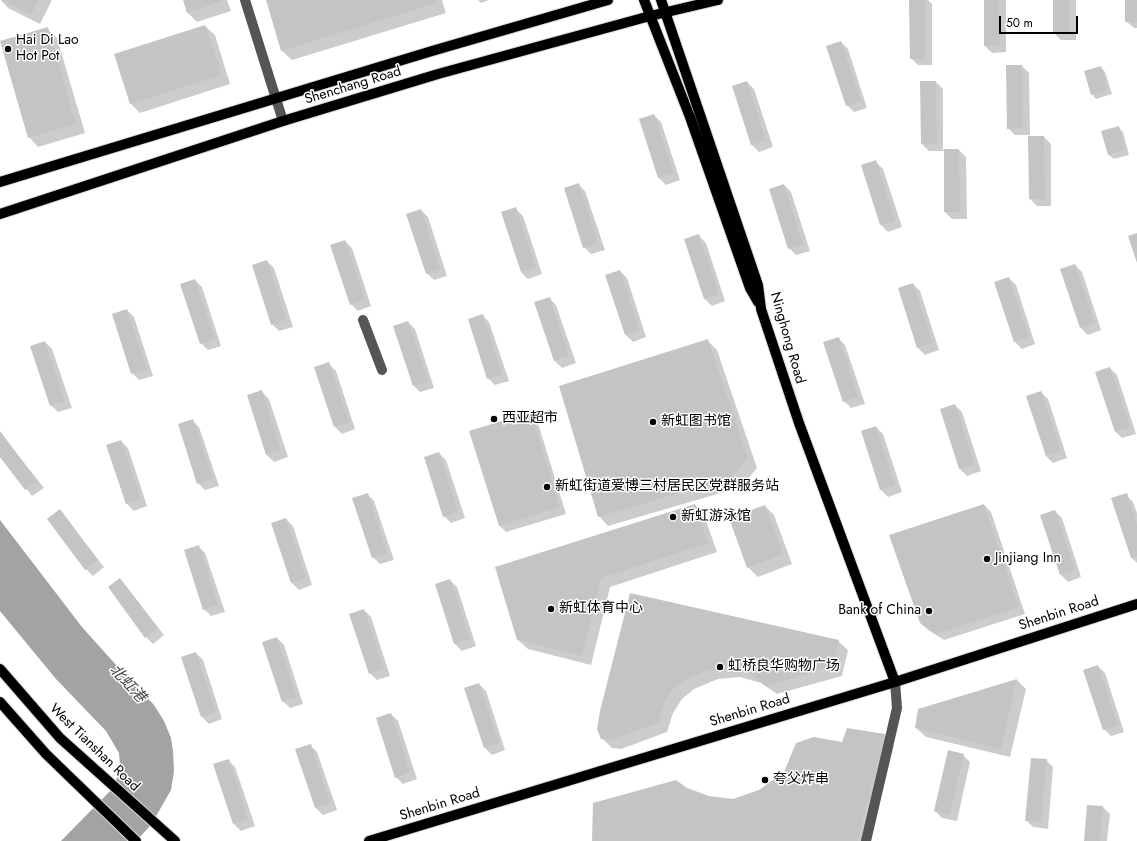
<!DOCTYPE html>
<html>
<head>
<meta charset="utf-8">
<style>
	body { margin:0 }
	#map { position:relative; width:1137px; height:841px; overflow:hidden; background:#fff; font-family:Jost,sans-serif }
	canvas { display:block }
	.scale { position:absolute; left:999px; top:16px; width:79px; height:18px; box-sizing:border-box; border:2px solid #000; border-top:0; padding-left:5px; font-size:12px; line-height:14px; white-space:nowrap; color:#000; -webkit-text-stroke:3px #fff; paint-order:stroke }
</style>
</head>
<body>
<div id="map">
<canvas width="1137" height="841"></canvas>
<div class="scale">50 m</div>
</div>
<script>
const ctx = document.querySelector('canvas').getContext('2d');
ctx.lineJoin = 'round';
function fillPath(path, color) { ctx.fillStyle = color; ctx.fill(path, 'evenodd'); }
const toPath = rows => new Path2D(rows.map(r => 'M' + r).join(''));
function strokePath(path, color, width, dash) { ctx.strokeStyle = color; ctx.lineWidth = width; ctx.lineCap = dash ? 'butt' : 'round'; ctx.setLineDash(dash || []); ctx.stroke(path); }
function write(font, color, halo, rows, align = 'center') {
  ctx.font = font + ' Jost,"Noto Sans SC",sans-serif'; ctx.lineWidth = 3; ctx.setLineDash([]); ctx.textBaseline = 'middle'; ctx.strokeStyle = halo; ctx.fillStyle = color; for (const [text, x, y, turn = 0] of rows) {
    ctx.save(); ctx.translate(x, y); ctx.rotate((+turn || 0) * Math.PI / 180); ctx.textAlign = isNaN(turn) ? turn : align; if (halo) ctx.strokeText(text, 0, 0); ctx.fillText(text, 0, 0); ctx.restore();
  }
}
fillPath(toPath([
	[0,520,82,627,107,655,154,705,164,721,171,738,173,751,174,771,171,790,151,825,136,841,61,841,115,786,120,765,119,753,106,731,56,679,0,611]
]), '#a3a3a3');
fillPath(toPath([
	[1,0,52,0,40,24,8,8],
	[184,0,227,0,231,11,197,22,187,12],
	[267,0,442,0,446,13,292,60,282,51],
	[478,0,489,0,481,3],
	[910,0,928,0,932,4,932,65,918,65,911,58],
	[985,0,1006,0,1006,52,992,53,985,46],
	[1054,0,1076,0,1076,40,1061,40,1054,33],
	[1126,0,1137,0,1137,28,1134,28,1126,21],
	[205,26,215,35,230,84,140,113,131,104,115,55],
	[47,29,57,38,85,133,38,147,29,137],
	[841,42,848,49,867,108,854,112,847,105],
	[1007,66,1022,66,1029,73,1030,135,1015,135,1008,128],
	[1101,67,1105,72,1112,94,1096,99,1092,94],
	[747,82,754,89,773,147,759,152,752,145,733,86],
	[936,82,943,89,943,150,959,150,966,157,967,219,952,219,945,212,945,151,929,151,922,144],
	[654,115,661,122,680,180,666,185,659,178,640,119],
	[1118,127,1123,132,1129,155,1114,159,1109,155],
	[1044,137,1051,144,1051,206,1037,206,1030,199],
	[876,162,883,169,902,227,888,232,881,225,862,166],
	[578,184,585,191,605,250,591,254,584,247],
	[784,185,791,192,810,251,796,255,789,248],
	[516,209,523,216,542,274,528,279,521,272],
	[421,210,428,217,447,276,434,280,427,273],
	[699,236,706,243,725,301,712,306,705,299,685,240],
	[345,241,352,248,371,306,358,311,351,304],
	[267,261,274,268,293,327,279,331,272,324],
	[1075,265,1082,272,1101,330,1088,335,1081,328,1062,269],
	[620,271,627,278,646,337,633,342,626,335],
	[1009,278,1016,285,1035,344,1022,349,1015,342],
	[195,280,202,287,221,346,208,350,201,343],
	[913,284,920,291,939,350,925,355,918,348,899,289],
	[549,298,556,305,576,363,562,368,555,361,536,302],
	[127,310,134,317,153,376,139,380,132,373],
	[482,315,489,322,509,381,495,385,488,378],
	[408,322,415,329,434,388,420,392,413,385],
	[838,338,845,345,865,404,851,408,844,401],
	[707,340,717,350,757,468,741,487,608,526,599,516],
	[45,342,52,349,72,408,58,412,51,405],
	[329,364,336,371,355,429,342,434,335,427,315,368],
	[1110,368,1117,375,1136,434,1122,438,1115,431],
	[262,392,269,399,288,457,274,462,267,455,248,396],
	[1041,392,1048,399,1067,458,1053,463,1046,456],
	[955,405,962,412,981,471,967,476,960,469,941,410],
	[530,413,537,420,566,514,506,532,499,525],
	[192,420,199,427,219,486,205,490,198,483],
	[876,427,883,434,902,492,888,497,881,490,862,431],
	[0,432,44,488,32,496,0,456],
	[121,441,128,448,147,506,134,511,127,504,107,445],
	[439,453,446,460,465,518,451,523,444,516],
	[367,494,374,501,394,560,380,564,373,557],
	[1126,495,1133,502,1137,513,1137,563,1132,558,1113,499],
	[695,505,704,515,717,552,610,587,591,665,528,649,518,640],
	[984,505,991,512,1025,614,944,640,928,630,921,623],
	[765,506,774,515,792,564,758,577,748,567],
	[60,511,104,567,93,576,86,569],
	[1055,511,1062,518,1081,577,1068,582,1061,575],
	[286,519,293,526,312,585,299,590,292,583],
	[198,546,205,553,225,612,211,616,204,609],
	[120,579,164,635,153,644,146,637],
	[450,580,457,587,476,646,462,651,455,644,436,585],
	[631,594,838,641,848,650,842,676,777,694,761,683,740,677,718,679,694,689,682,699,673,713,667,732,621,749,612,748,602,738],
	[364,610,371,617,390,676,377,680,370,673],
	[277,638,284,645,303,704,290,708,283,701],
	[196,653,203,660,222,719,209,724,202,717],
	[1098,666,1105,673,1124,732,1111,736,1104,729],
	[1017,680,1026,689,1010,757,926,737,916,728],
	[479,684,486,691,505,750,492,755,485,748],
	[391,714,398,721,417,779,403,784,396,777],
	[884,735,894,745,869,841,593,841,687,789,709,797,733,800,760,790,842,743],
	[310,745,317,752,337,810,323,815,316,808,297,749],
	[963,755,970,762,957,821,942,818,935,811],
	[228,760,235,767,255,826,241,831,234,824,215,765],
	[1046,760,1053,767,1048,829,1033,827,1026,820],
	[1103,807,1110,814,1107,841,1085,841]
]), '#0003');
fillPath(toPath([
	[1,0,38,0,31,15],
	[183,0,222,0,222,1,187,13],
	[266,0,436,0,437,3,281,51],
	[909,0,925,0,926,59,910,59],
	[984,0,999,0,1000,46,984,46],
	[1053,0,1069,0,1069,33,1053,33],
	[1125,0,1137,0,1137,22,1125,22],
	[205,25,222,75,130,104,114,54],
	[48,27,76,124,28,138,0,41],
	[841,41,861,101,846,106,826,46],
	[1006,65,1022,65,1023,128,1007,129],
	[1101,66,1108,90,1091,95,1084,71],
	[747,81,766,140,751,145,732,86],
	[920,81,936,81,937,144,921,144],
	[654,114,674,173,658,178,639,119],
	[1119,126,1125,150,1108,155,1101,131],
	[1028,136,1044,136,1045,199,1029,199],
	[944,149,959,149,960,212,944,212],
	[876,160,895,220,880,225,861,165],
	[579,183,598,243,583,248,564,188],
	[784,184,803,244,788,249,769,189],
	[516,207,536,267,521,272,501,212],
	[421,209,441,269,426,274,406,214],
	[1137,233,1137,263,1128,236],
	[699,234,719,294,704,299,684,239],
	[345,240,365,300,350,305,330,245],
	[267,260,286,320,271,325,252,265],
	[1075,264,1095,323,1080,328,1060,269],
	[620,270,640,330,625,335,605,275],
	[1009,277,1029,337,1014,342,994,282],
	[195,279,215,339,200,344,180,284],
	[913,283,933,343,917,348,898,288],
	[550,297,569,356,554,361,534,302],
	[127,309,147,369,131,374,112,314],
	[483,314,502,374,487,379,468,319],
	[408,321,428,381,413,386,393,326],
	[839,337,858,397,843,402,823,342],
	[708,339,748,458,731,478,598,517,559,386],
	[45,341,65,401,50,406,30,346],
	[329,362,349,422,334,427,314,367],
	[1110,367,1130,427,1115,432,1095,372],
	[262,390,281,450,266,455,247,395],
	[1041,391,1061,451,1046,456,1026,396],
	[955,404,975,464,959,469,940,409],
	[531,412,560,507,499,526,469,431],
	[193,419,213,479,197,484,178,424],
	[876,426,895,485,880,490,861,431],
	[0,431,37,481,25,490,0,457],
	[121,440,141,499,126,504,106,445],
	[439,452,458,511,443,517,424,457],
	[368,493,387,553,372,558,352,498],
	[1127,493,1137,525,1137,556,1131,558,1111,498],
	[695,504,708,543,601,578,582,656,517,640,495,567],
	[984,504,1019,607,936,634,920,623,889,535],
	[765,505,783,554,747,568,729,518],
	[60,509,98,560,85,570,47,519],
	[1055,510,1075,570,1060,575,1040,515],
	[286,518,306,578,291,583,271,523],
	[199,545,218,605,203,610,184,550],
	[120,578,158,628,145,638,108,587],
	[450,579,470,639,454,644,435,584],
	[630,593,839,640,832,666,767,686,751,674,729,668,708,670,685,680,672,690,664,704,658,723,611,740,601,739,597,729,600,711],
	[364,609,384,669,369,674,349,614],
	[277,637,297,697,282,702,262,642],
	[196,652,216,712,201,717,181,657],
	[1098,665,1118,725,1103,730,1083,670],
	[1017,679,1001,749,915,728,918,709],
	[479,683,499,743,484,748,464,688],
	[391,713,410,772,395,778,376,718],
	[847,728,885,734,858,841,592,841,593,803,676,780,687,788,709,796,733,799,759,790,784,772,796,743,814,737,842,742],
	[311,744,330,803,315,808,295,749],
	[948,750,964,754,950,815,934,811],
	[1031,758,1047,759,1041,822,1025,821],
	[229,759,248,819,233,824,213,764],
	[1087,805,1103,806,1100,841,1084,841]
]), '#c4c4c4');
const major = toPath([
	[644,0,690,117,750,288,758,302],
	[661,0,758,285,761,309,799,423,895,682],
	[0,182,432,51,608,0],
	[0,214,283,121,438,74,650,16,718,0],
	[0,669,60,738,175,841],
	[0,702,46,754,136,841],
	[369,841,895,682,1137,604]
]);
strokePath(major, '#dbdbdb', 12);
strokePath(toPath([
	[245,0,283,121],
	[363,320,382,370],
	[866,841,897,708,895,682]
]), '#555', 10);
strokePath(major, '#000', 10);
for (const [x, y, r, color] of [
	[8,49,4,"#000"],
	[494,419,4,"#000"],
	[653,422,4,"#000"],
	[547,487,4,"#000"],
	[673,517,4,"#000"],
	[987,559,4,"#000"],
	[551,609,4,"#000"],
	[929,611,4,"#000"],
	[720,667,4,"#000"],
	[765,780,4,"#000"]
]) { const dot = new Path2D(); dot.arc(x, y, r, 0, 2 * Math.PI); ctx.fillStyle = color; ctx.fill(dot); strokePath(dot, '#fff', 1.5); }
write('14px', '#000', '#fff', [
	["Hai Di Lao",16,41],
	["Hot Pot",16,57],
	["西亚超市",502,419],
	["新虹图书馆",661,422],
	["新虹街道爱博三村居民区党群服务站",555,487],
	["新虹游泳馆",681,517],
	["Jinjiang Inn",995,559],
	["新虹体育中心",559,609],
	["Bank of China",921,611,"right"],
	["虹桥良华购物广场",728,667],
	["夸父炸串",773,780]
], 'left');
write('14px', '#000', '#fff', [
	["Shenchang Road",353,86,-17],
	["Ninghong Road",787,338,74],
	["Shenbin Road",1059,614,-18],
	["Shenbin Road",750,711,-17],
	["West Tianshan Road",94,748,44],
	["Shenbin Road",440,805,-17]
]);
write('italic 15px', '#444', '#fff', [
	["北虹港",127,684,47]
]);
</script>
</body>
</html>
